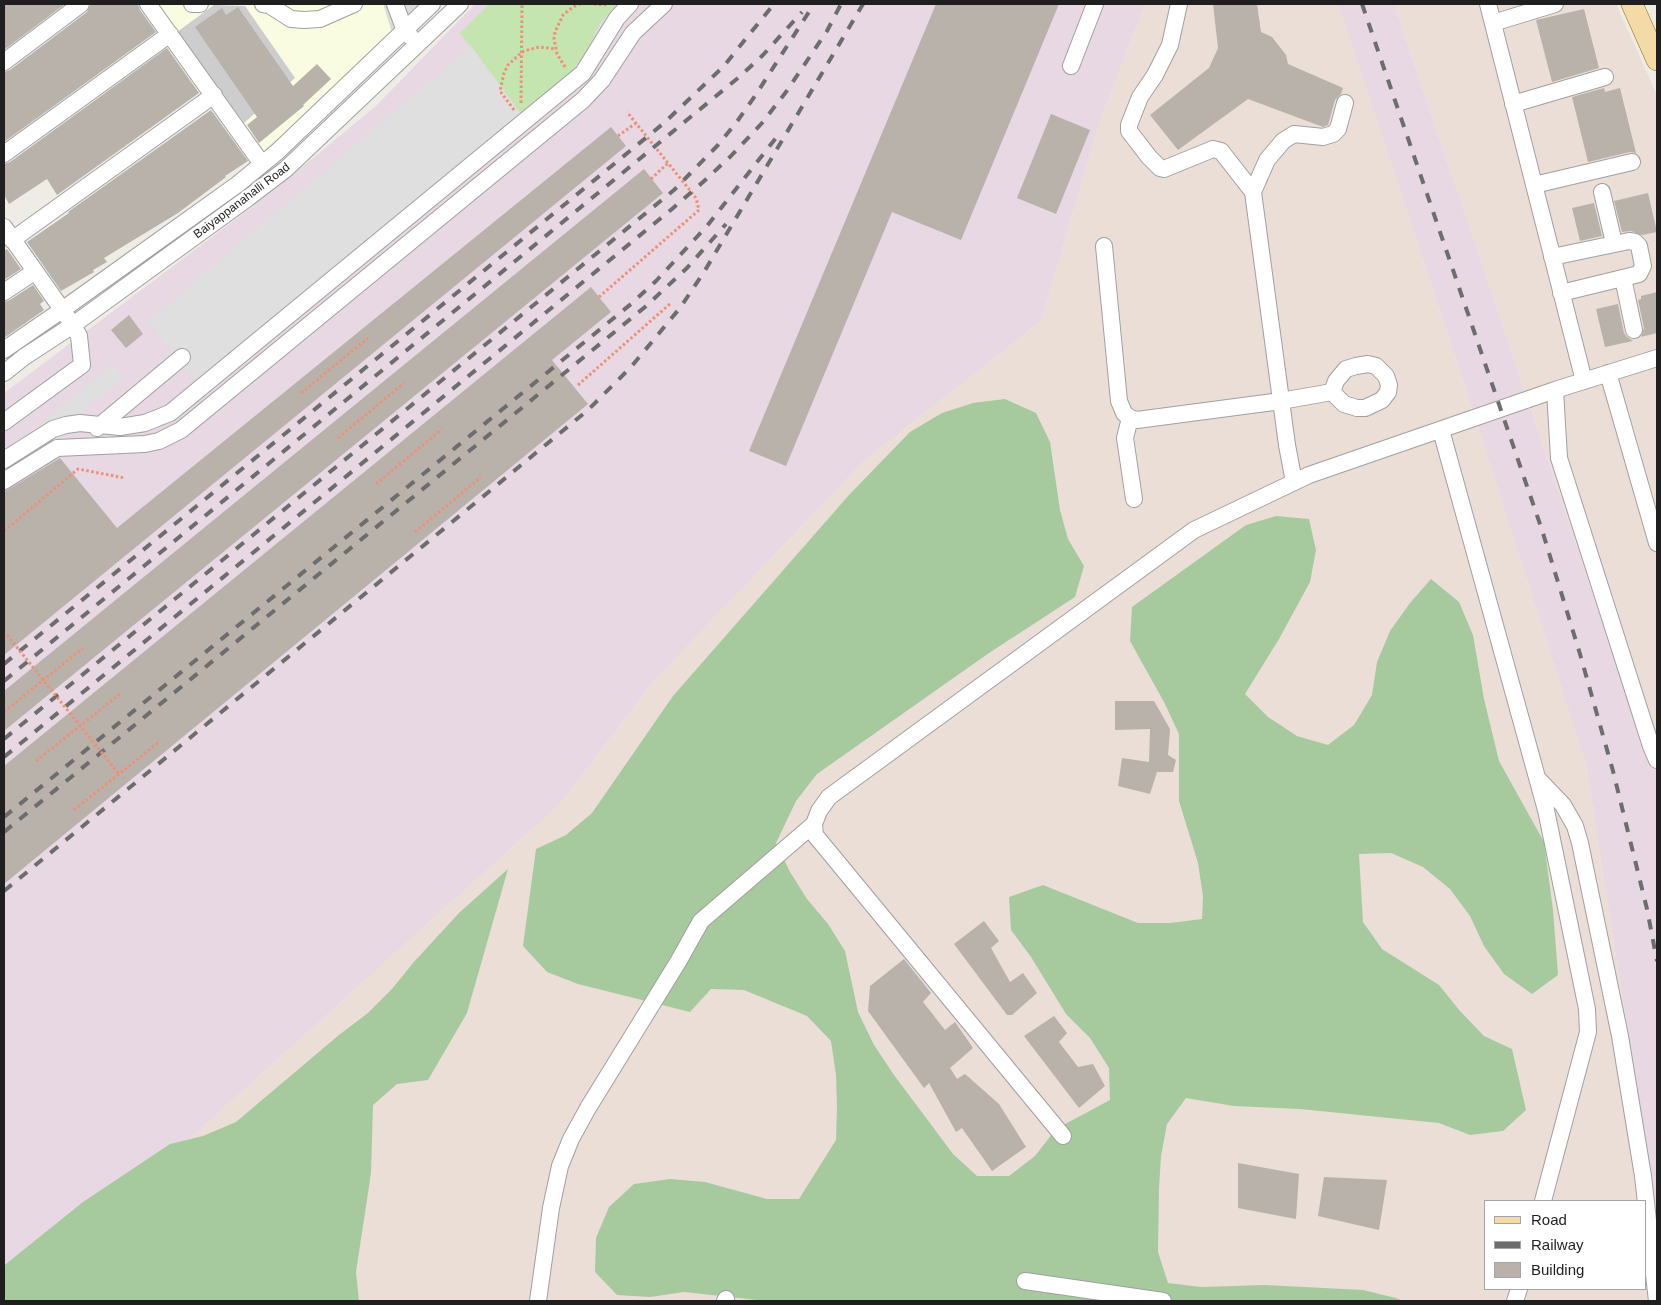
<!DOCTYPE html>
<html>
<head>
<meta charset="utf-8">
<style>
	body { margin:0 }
	#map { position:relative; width:1661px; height:1305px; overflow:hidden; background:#efece6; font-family:Helvetica,sans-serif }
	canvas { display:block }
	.frame { position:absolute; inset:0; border:5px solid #1f1f1f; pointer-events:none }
	.legend { position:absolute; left:1484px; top:1200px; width:162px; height:90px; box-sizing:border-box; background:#fff; border:1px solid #a5a5a5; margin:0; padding:6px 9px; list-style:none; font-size:15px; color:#1f1f1f }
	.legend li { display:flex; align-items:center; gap:10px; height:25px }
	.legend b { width:25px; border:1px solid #a5a5a5 }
</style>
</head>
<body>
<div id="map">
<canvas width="1661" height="1305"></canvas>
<div class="frame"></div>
<ul class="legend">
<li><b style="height:6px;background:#f3daa6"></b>Road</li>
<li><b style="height:6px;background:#6d6d6d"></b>Railway</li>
<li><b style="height:14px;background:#b8b2ab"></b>Building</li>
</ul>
</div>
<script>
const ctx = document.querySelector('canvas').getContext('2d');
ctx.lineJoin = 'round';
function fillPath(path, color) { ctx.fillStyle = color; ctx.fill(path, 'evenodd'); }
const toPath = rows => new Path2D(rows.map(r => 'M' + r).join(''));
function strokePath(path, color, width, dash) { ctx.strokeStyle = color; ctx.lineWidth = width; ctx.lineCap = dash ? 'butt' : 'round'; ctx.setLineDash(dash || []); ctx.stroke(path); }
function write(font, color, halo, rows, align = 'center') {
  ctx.font = font + ' Helvetica,sans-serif'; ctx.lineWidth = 4; ctx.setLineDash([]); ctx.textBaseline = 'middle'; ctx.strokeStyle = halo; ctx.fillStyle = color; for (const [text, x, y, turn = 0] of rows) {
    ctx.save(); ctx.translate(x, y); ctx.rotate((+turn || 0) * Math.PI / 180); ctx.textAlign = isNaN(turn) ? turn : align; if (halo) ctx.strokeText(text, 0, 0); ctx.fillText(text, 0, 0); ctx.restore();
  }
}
fillPath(toPath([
	[383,4,423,4,392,33]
]), '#dddcdc');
fillPath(toPath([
	[475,4,1145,4,1099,124,1041,321,864,461,653,682,560,804,122,1200,4,1274,4,393,273,191,376,106],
	[1338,4,1394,4,1620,674,1657,774,1657,1219,1586,765,1469,399]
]), '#e7d8e3');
fillPath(toPath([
	[156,4,383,4,392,33,343,84,264,150]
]), '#f9fce1');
fillPath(toPath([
	[214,5,245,6,295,78,244,123,177,32]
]), '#cdcdcd');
fillPath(toPath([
	[1145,4,1338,4,1469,399,1586,765,1657,1219,1657,1301,4,1301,122,1200,560,804,653,682,864,461,1041,321,1099,124],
	[1485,1201,1645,1201,1645,1289,1485,1289],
	[1394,4,1616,4,1657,95,1657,774,1620,674]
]), '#ebded6');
fillPath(toPath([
	[489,4,617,4,599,25,585,55,573,70,521,114,460,33]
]), '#c4e4b0');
fillPath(toPath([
	[1005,399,1036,413,1050,442,1060,510,1068,539,1084,566,1075,597,989,653,817,774,796,801,776,843,790,872,807,899,828,924,845,951,858,1012,874,1045,894,1075,953,1154,977,1176,1009,1176,1035,1156,1056,1129,1110,1100,1109,1068,1090,1038,1066,1014,1031,957,1011,930,1009,897,1043,885,1138,923,1170,923,1202,919,1203,896,1198,863,1179,801,1179,734,1164,702,1130,641,1132,607,1246,525,1276,516,1309,519,1316,550,1310,582,1279,639,1245,694,1268,717,1297,736,1328,745,1354,725,1372,695,1377,662,1390,631,1410,603,1431,579,1459,602,1473,635,1484,699,1499,761,1544,842,1553,910,1558,975,1532,994,1504,974,1484,946,1470,916,1450,889,1423,867,1391,853,1359,854,1363,922,1382,949,1439,985,1460,1011,1484,1036,1512,1049,1526,1110,1503,1131,1470,1135,1439,1123,1300,1109,1234,1106,1186,1098,1167,1124,1161,1156,1159,1188,1158,1252,1168,1283,1201,1287,1265,1285,1363,1290,1396,1298,1403,1301,766,1301,684,1292,650,1297,617,1295,595,1272,596,1238,609,1207,634,1184,670,1179,705,1182,767,1199,799,1199,836,1140,837,1107,836,1075,831,1041,807,1016,744,990,711,989,690,1012,578,984,547,972,523,946,536,849,566,835,592,813,673,696,849,495,910,432,942,413,973,403],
	[508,869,467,1013,428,1080,397,1084,373,1105,371,1173,356,1272,359,1301,4,1301,4,1266,6,1264,83,1202,170,1144,203,1136,236,1122,339,1035,368,1013,392,989,413,963,459,913]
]), '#a6ca9e');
fillPath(toPath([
	[471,46,521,114,196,381,147,322],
	[112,364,123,378,44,445,32,431]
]), '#dfdfdf');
fillPath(toPath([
	[4,4,65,4,4,50],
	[91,4,138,4,140,10,156,32,4,142,4,72,10,70,87,12],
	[936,4,1059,4,961,240,892,212,786,466,749,451],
	[1213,4,1257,4,1261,32,1272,37,1286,55,1288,64,1343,88,1341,94,1335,100,1328,125,1323,127,1248,99,1178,150,1150,115,1209,68,1218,48],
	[238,7,293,86,317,64,331,79,303,105,304,106,259,143,247,125,257,117,195,27,222,8,226,15],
	[1584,9,1599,68,1552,82,1536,20],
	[167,48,199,93,57,195,47,179,9,204,4,195,4,164,10,162],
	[1604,88,1605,92,1620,88,1636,153,1630,152,1588,162,1572,97],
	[211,110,248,161,225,176,226,177,178,213,104,258,107,262,93,270,94,272,61,291,27,242,69,213,68,212],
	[1051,114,1090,130,1056,214,1017,198],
	[611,127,626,146,4,655,4,491,9,489,60,458,117,528],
	[644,169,663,193,4,731,4,691],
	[1648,193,1657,232,1642,235,1631,231,1622,232,1614,201],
	[1594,203,1602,236,1580,241,1572,208],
	[7,249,21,269,4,280,4,251],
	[33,285,44,301,40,304,44,310,4,338,4,302,10,300],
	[591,287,611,312,552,360,588,404,4,884,4,766],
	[1657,292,1657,333,1641,337,1644,328,1638,300,1641,299,1641,296],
	[1618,304,1624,333,1627,337,1633,341,1605,347,1596,309],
	[129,315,143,334,126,348,111,330],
	[1115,701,1154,701,1170,729,1168,755,1176,760,1173,772,1157,772,1150,794,1118,786,1122,758,1149,762,1150,729,1115,730],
	[984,921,999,941,991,948,1010,982,1023,973,1037,993,1012,1015,1007,1015,954,944],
	[904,959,931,993,923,1002,945,1030,955,1022,973,1048,950,1068,957,1079,965,1074,999,1104,1026,1147,992,1171,962,1128,956,1132,929,1083,924,1088,868,1011,870,986],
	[1054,1016,1067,1033,1059,1042,1078,1067,1093,1064,1105,1086,1079,1108,1024,1036],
	[1238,1163,1299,1174,1296,1219,1238,1208],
	[1324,1177,1387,1180,1379,1230,1318,1216]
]), '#b8b2ab');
const minor = toPath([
	[148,4,262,164],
	[192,4,200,4],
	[263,4,269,5,291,19,304,20,320,19,354,4],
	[395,4,405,31,411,37],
	[1179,4,1170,45,1155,75,1140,97,1129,125,1129,131,1149,157,1160,168,1164,169,1213,149,1221,151,1253,192,1287,445,1294,482],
	[1488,4,1584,381],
	[1493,23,1555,4],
	[4,62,81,4],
	[1071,66,1095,4],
	[1513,104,1605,77],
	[4,154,170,34],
	[1534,185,1632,162],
	[1253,192,1267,160,1283,141,1294,134,1323,137,1333,134,1338,129,1345,103],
	[1602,192,1614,243],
	[4,227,73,325,79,336,82,365,4,422],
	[12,240,214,95],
	[1104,246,1119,401,1124,413,1130,418,1137,420,1281,401,1332,392],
	[1552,257,1629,241,1635,242,1639,246,1643,266,1639,274,1561,293],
	[1623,278,1634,330],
	[4,292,34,272],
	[4,350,62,310,238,184,277,152,432,4],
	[1368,364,1376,366,1386,376,1389,385,1388,392,1382,400,1365,408,1357,408,1344,404,1332,392,1336,381,1346,369,1356,366,1368,364],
	[4,373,24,357,73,325,248,198,286,169,460,4],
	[1608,373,1657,543],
	[1555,390,1559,458,1651,746,1657,760],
	[1130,418,1125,438,1134,499],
	[97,428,182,357],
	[1441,430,1546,810,1587,1009,1588,1032,1543,1201],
	[4,460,53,429,66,425,80,423,120,427,145,423,170,413,583,73,617,18,630,4],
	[4,481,57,448,145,444,159,441,181,430,583,100,602,80,633,33,664,4],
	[1539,780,1563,805,1575,826,1580,843,1620,1036,1643,1176,1657,1301],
	[1063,1136,815,835,814,824,819,811,829,797,1194,530,1309,475,1555,390,1657,358],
	[1025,1281,1163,1301],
	[538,1301,551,1208,560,1166,571,1139,588,1108,678,962,701,921,814,824],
	[725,1301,726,1299],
	[1515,1301,1519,1289]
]);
const major = toPath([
	[1632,4,1657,60]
]);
strokePath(minor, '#a0a0a0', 18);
strokePath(major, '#8c6f0e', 22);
strokePath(toPath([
	[594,4,606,5],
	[565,67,557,54,554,39,555,32,563,15,573,7,580,4],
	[521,103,522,4],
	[514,110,500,91,504,73,508,65,522,52,531,49,540,47,556,49],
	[618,136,636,123],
	[651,179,668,163],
	[599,297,699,210,696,198,627,112],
	[578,385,671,303],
	[301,393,368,338],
	[338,438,404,383],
	[376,484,442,429],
	[4,531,78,469,125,478],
	[415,532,481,477],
	[4,712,83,648],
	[36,761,120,694],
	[74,810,159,742]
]), '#ed9078', 3, [2.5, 2.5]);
strokePath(minor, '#fff', 16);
strokePath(major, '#f3daa6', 21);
strokePath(toPath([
	[1362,4,1542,530,1580,654,1613,771,1647,909,1657,961],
	[4,664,664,123,723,67,774,4],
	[4,681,738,78,763,55,802,12],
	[4,739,674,190,718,145,736,123,755,96,814,4],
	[4,757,672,209,703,182,731,156,762,123,786,92,827,31,841,4],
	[4,817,631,304,656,281,707,226,779,134],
	[4,832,645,307,687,268,726,224],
	[4,891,588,410,631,367,680,308,704,272,863,4]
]), '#6d6d6d', 4, [10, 10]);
strokePath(toPath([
	[7,635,119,774]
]), '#ed9078', 3, [2.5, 2.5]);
write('12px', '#1f1f1f', '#fff', [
	["Baiyappanahalli Road",242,201,-37]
]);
</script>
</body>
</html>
